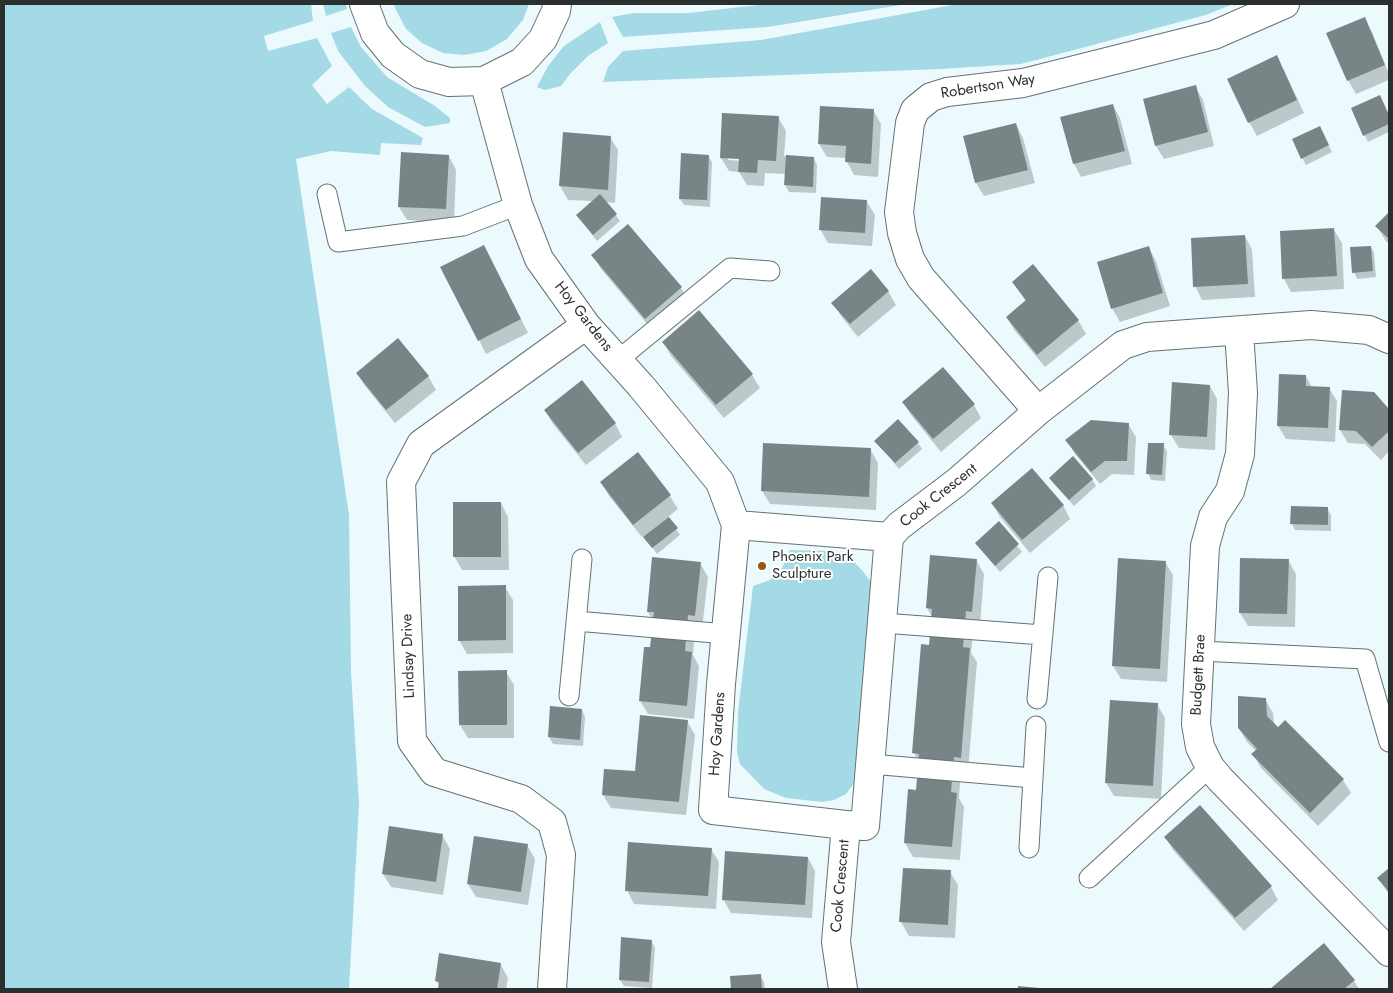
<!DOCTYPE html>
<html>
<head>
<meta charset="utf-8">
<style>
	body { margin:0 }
	#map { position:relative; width:1393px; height:993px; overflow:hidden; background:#edfafd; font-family:Jost,sans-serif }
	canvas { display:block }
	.frame { position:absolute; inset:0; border:5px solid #2a2f30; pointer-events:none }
</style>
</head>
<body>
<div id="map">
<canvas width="1393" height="993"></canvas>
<div class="frame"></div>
</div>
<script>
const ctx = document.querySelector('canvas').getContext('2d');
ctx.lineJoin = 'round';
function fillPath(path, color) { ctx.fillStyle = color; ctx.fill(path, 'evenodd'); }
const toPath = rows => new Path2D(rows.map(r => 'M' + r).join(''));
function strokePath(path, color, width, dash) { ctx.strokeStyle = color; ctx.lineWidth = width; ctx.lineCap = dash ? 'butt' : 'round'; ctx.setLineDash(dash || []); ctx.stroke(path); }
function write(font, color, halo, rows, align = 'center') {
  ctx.font = font + ' Jost,sans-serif'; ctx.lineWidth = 4; ctx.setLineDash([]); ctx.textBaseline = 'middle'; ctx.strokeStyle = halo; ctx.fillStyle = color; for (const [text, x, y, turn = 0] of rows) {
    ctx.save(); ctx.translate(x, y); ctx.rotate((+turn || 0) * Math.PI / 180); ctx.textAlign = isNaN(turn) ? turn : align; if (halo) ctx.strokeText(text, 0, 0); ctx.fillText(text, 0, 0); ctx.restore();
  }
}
fillPath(toPath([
	[4,4,311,4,313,21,264,36,268,51,317,38,332,66,312,85,327,104,349,87,372,109,423,138,421,145,381,143,380,155,331,151,296,159,349,515,351,672,359,804,349,989,4,989],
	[323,4,346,4,347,9,326,16],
	[394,4,529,4,523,20,507,39,486,51,464,55,443,53,422,43,406,29,396,10],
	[767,4,907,4,768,27,623,37,612,17,634,13,688,13],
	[958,4,1233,4,1206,15,1021,64,940,69,603,82,608,67,623,51,761,40],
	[600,22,608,43,588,56,570,74,561,86,545,90,537,87,548,66,564,46],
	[351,27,361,47,387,77,435,106,450,118,450,123,425,127,388,107,365,86,338,51,331,33],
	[790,550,828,551,853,561,862,570,874,586,855,782,846,794,834,800,822,802,786,798,764,789,740,764,737,752,738,712,753,586,770,580,782,568]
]), '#a4dae5');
fillPath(toPath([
	[1364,19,1372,32,1389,74,1389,80,1356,94,1348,80],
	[1284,70,1304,113,1257,136,1249,122],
	[1195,87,1203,100,1214,146,1164,159,1156,146],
	[1383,103,1389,116,1389,132,1368,142,1352,108],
	[1113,105,1120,118,1132,164,1081,177,1074,164],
	[873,110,881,124,878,177,854,175,847,162,847,158,827,157,819,144],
	[778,117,786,131,784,156,814,158,817,165,816,193,789,192,785,185,786,174,765,173,764,186,747,185,739,172,729,171,721,158],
	[728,157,745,158,745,161,728,160],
	[1016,124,1023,138,1035,183,984,196,976,183,965,137],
	[1323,134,1332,152,1306,165,1302,158],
	[610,137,618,150,615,203,606,202,620,221,597,241,577,215,593,201,568,200,560,186],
	[449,156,456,170,454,223,407,220,399,207],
	[708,156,712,162,710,207,684,205,680,199],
	[867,202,875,215,872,246,828,243,820,229],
	[1389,213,1389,244,1385,240,1377,226],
	[1334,230,1342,243,1344,289,1291,292,1284,279],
	[1245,236,1252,250,1255,297,1202,300,1195,286],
	[1371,247,1374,253,1376,277,1357,279,1354,272],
	[1149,248,1156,261,1170,306,1120,322,1112,308],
	[593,255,681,288,689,301,653,331,601,269],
	[491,260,528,333,486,354,479,340],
	[1013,282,1078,320,1086,334,1045,367,1015,331,1007,318,1026,302],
	[888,291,896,305,858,337,841,316,833,303],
	[663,342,752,375,760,388,724,418,671,356],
	[357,373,428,376,436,390,395,423,365,386],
	[1306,376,1312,387,1329,388,1337,401,1335,442,1286,439,1278,426],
	[1210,386,1217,399,1215,450,1179,448,1171,435],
	[1373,394,1389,410,1389,451,1381,460,1365,444,1348,443,1340,430],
	[903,402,974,405,981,418,941,452,911,415],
	[545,410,615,423,622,437,586,465,553,424],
	[1128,424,1136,437,1134,475,1112,474,1100,484,1075,454,1067,440],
	[876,441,918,443,922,449,899,469],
	[1163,445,1167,451,1165,481,1151,480,1148,473],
	[870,449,878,463,876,510,770,504,762,491],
	[637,454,670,496,678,509,668,517,680,535,657,554,644,536,642,537,609,496,601,482],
	[1050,478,1092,479,1096,486,1074,506,1054,484],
	[501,503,508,517,509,570,462,570,454,556],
	[992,503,1063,505,1070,519,1030,553,1000,517],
	[1327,508,1331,515,1331,531,1295,530,1292,524],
	[999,523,1022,552,1000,572,976,543],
	[976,560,984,574,980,625,974,624,971,653,977,662,968,771,961,770,959,798,964,807,960,860,913,857,905,843,918,791,920,764,914,753,930,646,932,617,927,608],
	[1288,560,1296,574,1295,627,1248,626,1240,613],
	[1165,562,1173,575,1167,682,1121,679,1113,666],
	[700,563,708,577,702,629,695,629,693,655,699,666,694,719,648,714,640,701,651,649,654,622,648,612],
	[505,587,513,600,513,653,467,654,459,640],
	[506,672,514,685,514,738,468,738,460,725],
	[1265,699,1273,713,1274,725,1343,780,1351,793,1318,826,1261,768,1253,754,1256,751,1247,742,1239,728],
	[1157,704,1165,718,1161,799,1114,796,1106,783],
	[551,708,582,710,585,717,583,746,553,744,549,737],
	[687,721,695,735,686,815,611,808,603,795,636,773],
	[442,835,450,849,443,895,391,887,383,874],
	[1165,837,1271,887,1278,900,1244,931,1173,850],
	[527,845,535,859,528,905,476,897,468,884],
	[711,849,719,862,716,909,634,904,627,890],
	[808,858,815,871,812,918,731,913,723,899],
	[1389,869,1389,895,1379,878],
	[950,872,958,885,955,938,909,936,901,922],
	[651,941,655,947,652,988,624,986,620,980],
	[1324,945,1354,981,1359,989,1272,989],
	[501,965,508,978,506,989,439,989,440,987,436,980],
	[760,975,764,982,765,989,732,989,731,977]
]), '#0003');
fillPath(toPath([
	[1365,17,1385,65,1347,81,1326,33],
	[1277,55,1297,100,1248,123,1227,79],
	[1196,85,1208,132,1155,146,1143,99],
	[1380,95,1389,115,1389,124,1363,136,1351,108],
	[1113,104,1125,151,1073,164,1060,117],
	[820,106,874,109,871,164,845,162,846,146,818,144],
	[722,113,779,116,776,161,758,160,757,173,738,172,739,159,720,158],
	[1016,123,1028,170,975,183,963,136],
	[1320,126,1329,145,1301,159,1292,139],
	[563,132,611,136,608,190,559,186],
	[401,152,449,155,446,209,398,207],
	[681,153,709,155,707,200,679,199],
	[786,155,814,157,813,187,784,185],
	[600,194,617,214,593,235,576,215],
	[821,197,867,200,865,233,819,230],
	[1389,212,1389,239,1375,226],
	[628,224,682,287,645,319,591,255],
	[1334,228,1337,276,1282,279,1280,231],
	[1245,235,1248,284,1193,287,1191,238],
	[484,245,521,319,478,341,440,267],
	[1149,246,1163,293,1111,309,1097,262],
	[1371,246,1373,271,1352,273,1350,247],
	[1033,264,1079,320,1037,355,1006,317,1026,300,1012,282],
	[871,269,889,291,850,324,831,303],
	[699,310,753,374,716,405,662,342],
	[398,338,429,376,386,410,356,373],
	[943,367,975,404,933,439,902,402],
	[1279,374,1306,375,1306,386,1330,387,1328,428,1277,426],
	[582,380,616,423,578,453,544,410],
	[1172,382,1210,385,1207,437,1169,435],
	[1342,390,1374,392,1389,409,1389,431,1372,447,1356,431,1339,430],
	[898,419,919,442,895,463,874,441],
	[1091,420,1129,423,1127,461,1105,461,1091,472,1065,440],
	[763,443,871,448,869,497,761,491],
	[1148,443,1164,443,1162,475,1146,474],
	[638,452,671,495,633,525,600,482],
	[1073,456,1093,479,1069,500,1049,478],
	[1032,468,1064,505,1022,540,991,503],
	[453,502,501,502,501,557,453,557],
	[1291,506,1328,507,1328,525,1290,524],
	[669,517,678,528,652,548,643,537],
	[999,521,1019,544,995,566,975,543],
	[930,555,977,559,972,612,966,611,963,647,970,648,961,758,954,757,951,792,957,793,952,847,904,843,908,789,916,790,919,754,912,753,921,644,929,645,932,609,926,608],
	[652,557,701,562,695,616,688,615,685,651,692,652,687,706,639,701,644,647,650,647,654,612,647,612],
	[1118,558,1166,561,1160,669,1112,666],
	[1240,558,1289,559,1287,614,1239,613],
	[506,585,506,640,458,641,458,586],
	[507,670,507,725,459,725,458,671],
	[1238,696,1266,698,1267,716,1278,727,1285,720,1344,779,1310,813,1251,754,1257,749,1238,728],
	[1110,700,1158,703,1153,786,1105,783],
	[550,706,582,709,580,740,548,737],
	[640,715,688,720,679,802,602,795,604,769,635,771],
	[1200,805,1272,886,1235,918,1164,837],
	[389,826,443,834,436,882,382,874],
	[474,836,528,844,521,892,467,884],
	[628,842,712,848,708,896,625,891],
	[725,851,808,857,805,905,722,900],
	[903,868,951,870,948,925,899,922],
	[1389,868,1389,892,1377,878],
	[621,937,652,940,649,982,619,980],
	[1324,943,1355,980,1344,989,1270,989],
	[439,953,501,963,497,989,438,989,439,982,435,981],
	[761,974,762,989,731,989,730,976],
	[1018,986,1039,988,1039,989,1018,989]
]), '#788486');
const service = toPath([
	[327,194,338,242,463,226,518,205],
	[618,360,730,268,770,271],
	[576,621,726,634],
	[883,623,1043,635],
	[1200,651,1365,659,1389,742],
	[569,696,582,559],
	[1037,699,1048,577],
	[871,764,1033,778],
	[1029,848,1036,726],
	[1089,878,1210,767]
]);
const minor = toPath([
	[484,81,518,205,539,259,586,325,641,386,720,482,736,525,889,537],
	[1239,331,1243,393,1240,454,1230,491,1213,517,1205,546,1196,724,1200,747,1210,767,1220,779,1389,952],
	[1038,411,921,278,910,259,902,233,899,212,910,123,915,110,931,97,947,92,1023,83,1214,35,1285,4],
	[736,525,721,684,713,810,846,825],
	[552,989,561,855,552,822,521,799,434,772,412,741,401,482,421,444,586,325],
	[843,989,836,942,846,825,865,826,889,537,899,526,957,482,1038,411,1123,345,1147,337,1311,325,1369,330,1389,339]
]);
const tertiary = toPath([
	[364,4,375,33,393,55,420,74,449,82,484,81,522,62,543,39,556,11,557,4]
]);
strokePath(service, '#657173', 21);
strokePath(minor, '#657173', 30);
strokePath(tertiary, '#657173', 30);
strokePath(service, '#fff', 19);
strokePath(minor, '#fff', 28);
strokePath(tertiary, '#fff', 28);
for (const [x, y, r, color] of [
	[762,566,5,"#94571a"]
]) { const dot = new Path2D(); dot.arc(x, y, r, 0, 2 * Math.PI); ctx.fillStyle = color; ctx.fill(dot); strokePath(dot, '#fff', 2); }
write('15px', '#2a2f30', '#fff', [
	["Robertson Way",988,87,-9],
	["Hoy Gardens",583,317,52],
	["Cook Crescent",939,496,-38],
	["Lindsay Drive",409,656,-92],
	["Budgett Brae",1199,675,-87],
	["Hoy Gardens",718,734,-86],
	["Cook Crescent",841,886,-85]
]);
write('15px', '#2a2f30', '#fff', [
	["Phoenix Park",772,557],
	["Sculpture",772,574]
], 'left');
</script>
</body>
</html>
